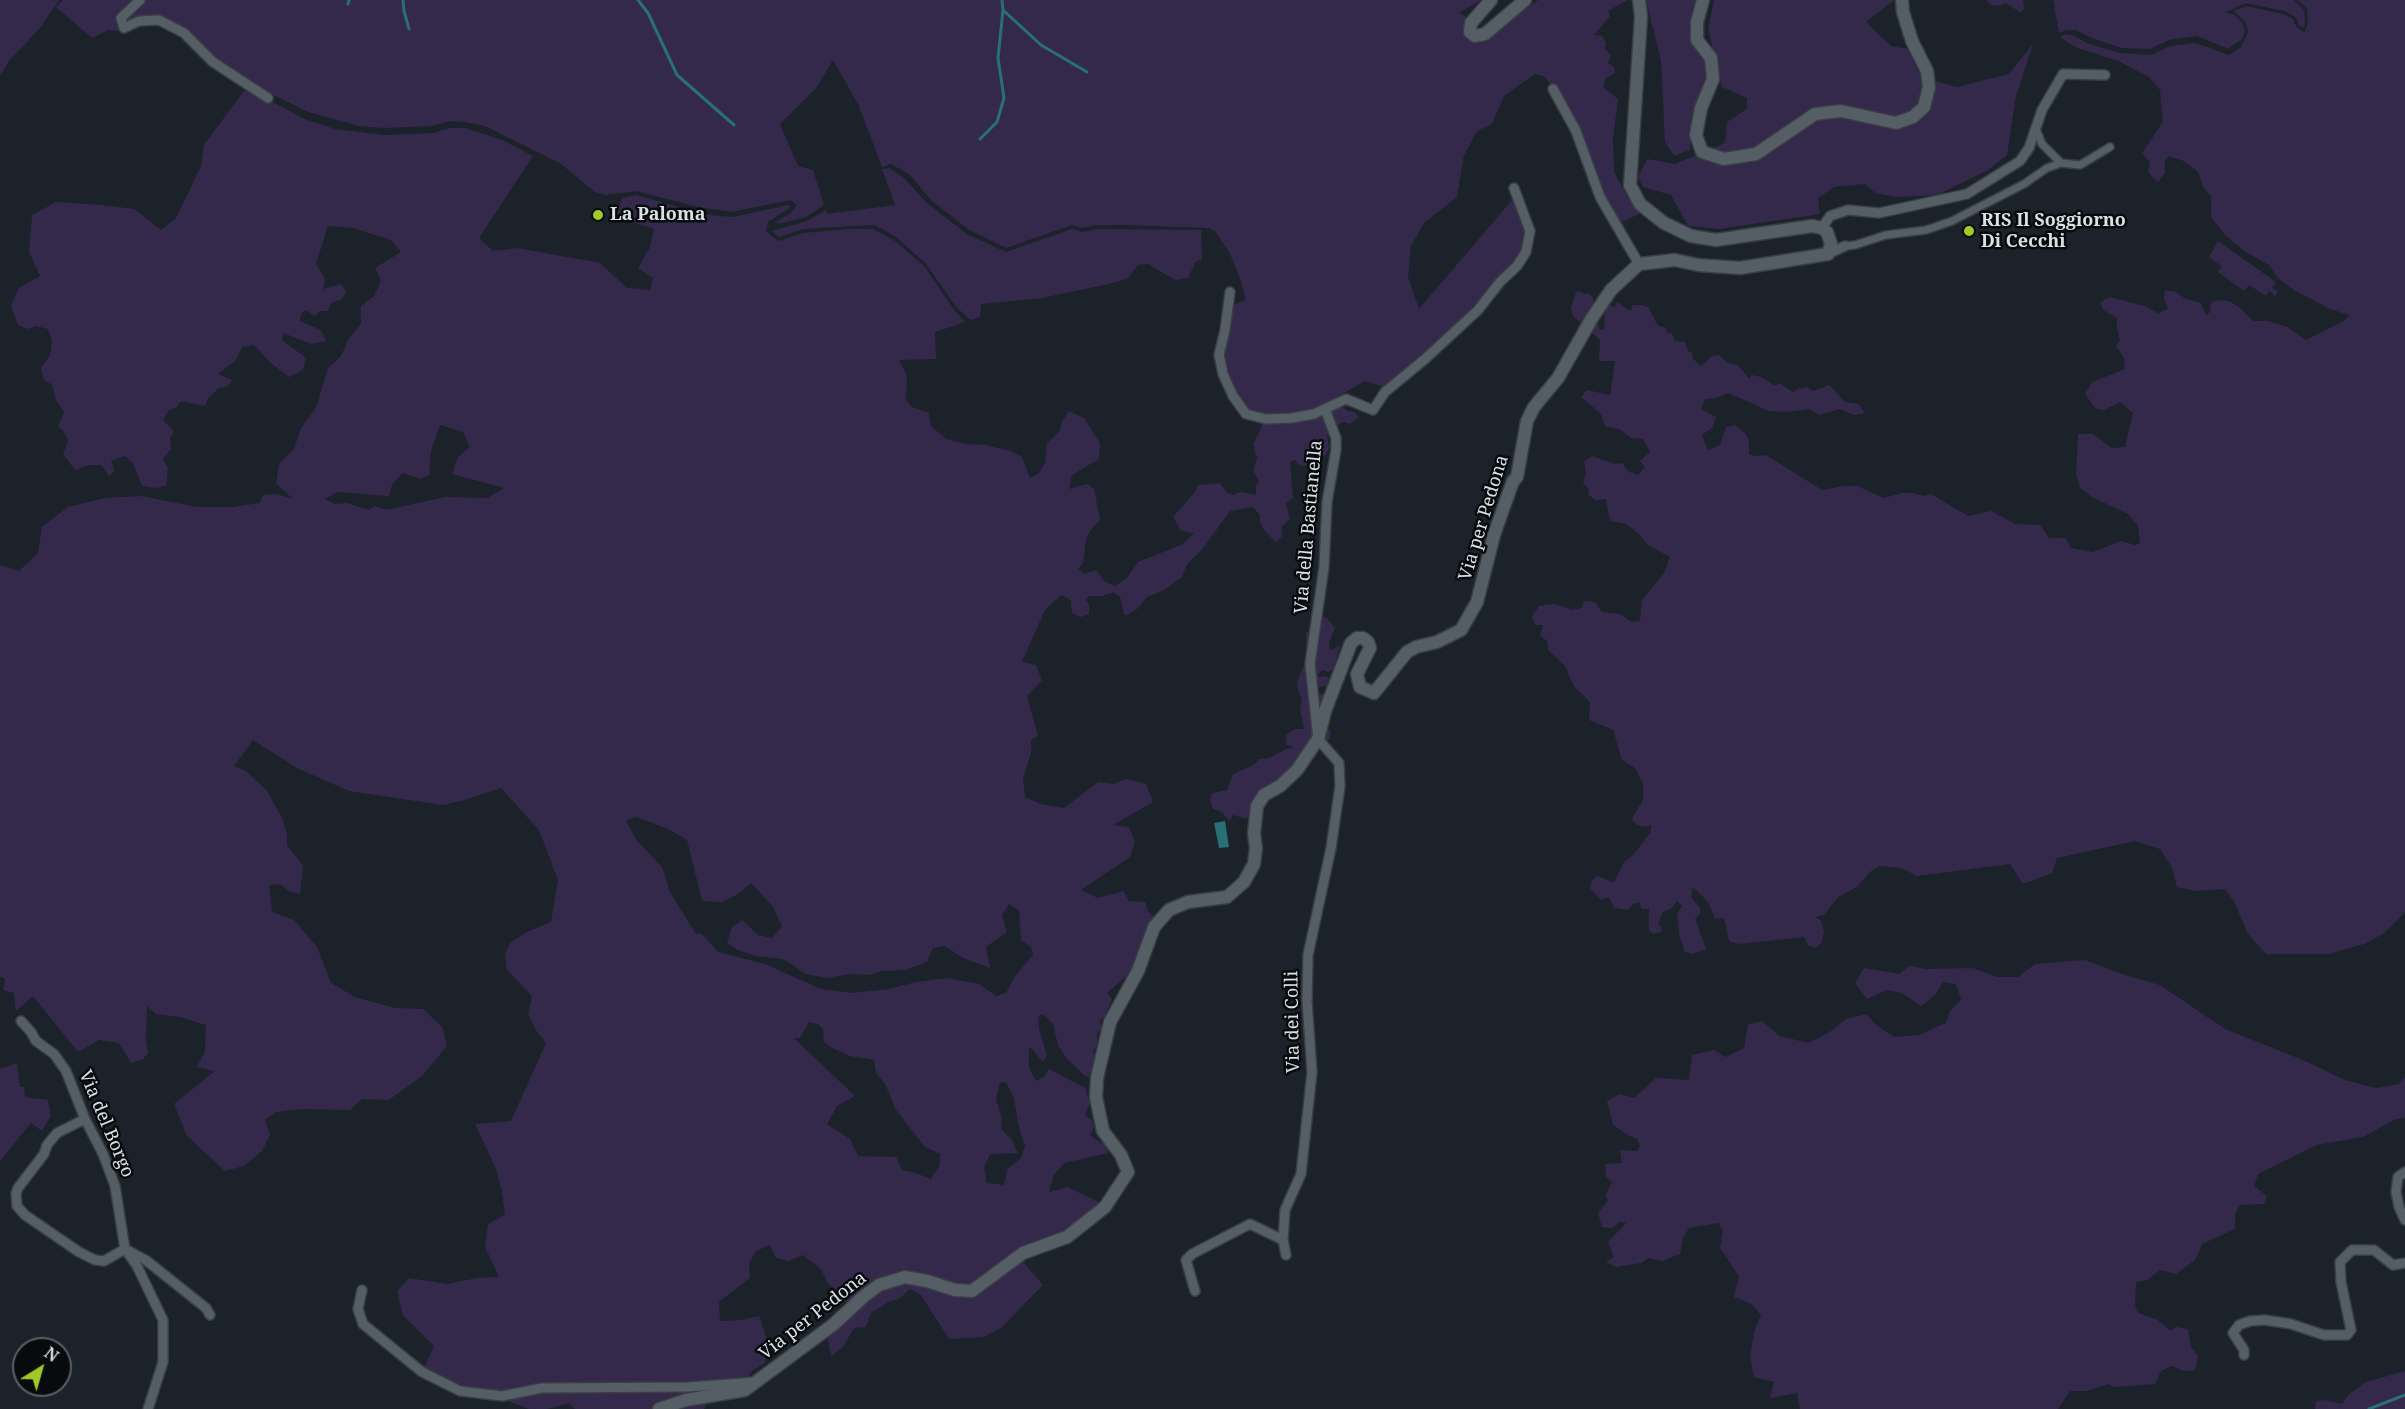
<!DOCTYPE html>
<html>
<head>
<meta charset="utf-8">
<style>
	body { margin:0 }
	#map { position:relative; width:2405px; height:1409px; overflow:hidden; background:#1b2229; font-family:"Noto Serif",serif }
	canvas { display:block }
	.north { position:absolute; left:12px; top:1337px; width:60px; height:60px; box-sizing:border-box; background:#080b0e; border:2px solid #5c6064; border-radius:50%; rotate:37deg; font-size:16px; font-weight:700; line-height:24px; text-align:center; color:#dbe0e4 }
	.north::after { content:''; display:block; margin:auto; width:21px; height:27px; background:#a1c929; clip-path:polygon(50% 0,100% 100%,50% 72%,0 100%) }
</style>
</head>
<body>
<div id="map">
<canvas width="2405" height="1409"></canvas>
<div class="north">N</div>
</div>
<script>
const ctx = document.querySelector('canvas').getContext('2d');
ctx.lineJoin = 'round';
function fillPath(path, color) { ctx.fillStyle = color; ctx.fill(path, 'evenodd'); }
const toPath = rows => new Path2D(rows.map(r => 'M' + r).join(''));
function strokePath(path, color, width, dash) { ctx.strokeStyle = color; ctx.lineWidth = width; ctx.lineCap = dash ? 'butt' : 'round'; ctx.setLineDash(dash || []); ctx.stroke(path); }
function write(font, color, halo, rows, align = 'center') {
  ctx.font = font + ' "Noto Serif",serif'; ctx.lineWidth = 5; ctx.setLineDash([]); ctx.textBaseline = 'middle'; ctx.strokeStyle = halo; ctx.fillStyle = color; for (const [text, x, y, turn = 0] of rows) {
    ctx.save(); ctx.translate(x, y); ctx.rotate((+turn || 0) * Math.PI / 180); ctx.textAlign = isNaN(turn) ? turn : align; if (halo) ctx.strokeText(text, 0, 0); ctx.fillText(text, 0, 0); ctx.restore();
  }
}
fillPath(toPath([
	[0,0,59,0,40,28,9,61,0,76],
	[63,0,137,0,122,27,117,31,108,30,92,38,56,7],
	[143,0,1481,0,1459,13,1468,18,1483,40,1538,0,1628,0,1608,11,1610,16,1594,35,1602,36,1606,43,1605,48,1611,56,1608,63,1614,67,1615,73,1606,78,1603,87,1618,99,1613,138,1614,172,1628,198,1641,213,1616,225,1553,89,1544,76,1535,74,1504,96,1492,124,1477,131,1464,155,1457,197,1424,223,1411,246,1408,277,1419,309,1512,200,1518,207,1528,233,1524,250,1516,263,1497,280,1461,320,1383,387,1365,381,1313,410,1293,414,1254,415,1248,412,1235,396,1224,364,1222,349,1235,304,1246,300,1240,278,1229,252,1215,231,1209,228,1124,225,1097,225,1082,228,1072,225,1006,248,969,230,931,200,909,174,891,164,882,167,858,104,833,60,817,87,780,124,798,166,813,170,824,205,806,217,778,224,775,222,790,214,797,205,791,200,731,212,698,207,636,191,605,195,595,192,561,164,485,126,465,122,450,121,432,126,383,128,359,126,308,112,239,78,160,19,126,26,123,18],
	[1646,0,1700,0,1689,26,1708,63,1709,74,1691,123,1690,150,1674,156,1665,142,1661,60],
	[1714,0,1894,0,1866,22,1891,46,1908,49,1921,77,1957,87,2009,74,2033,44,2016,96,2007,155,1988,170,1937,195,1896,197,1875,193,1865,184,1834,187,1818,198,1820,214,1720,229,1688,226,1671,195,1643,187,1638,177,1647,159,1675,164,1725,143,1727,122,1747,109,1747,98,1722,87,1708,29],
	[1986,0,2023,0,2024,8,2021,13,2006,3,1999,6,1991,5],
	[2053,0,2294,0,2304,10,2305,23,2303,28,2299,25,2296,17,2284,11,2246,3,2226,12,2235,15,2243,24,2245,32,2242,39,2228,49,2197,36,2169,40,2150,49,2121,48,2092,38,2076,30,2066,30,2059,33],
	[2297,0,2405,0,2405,912,2383,934,2364,944,2329,954,2266,954,2248,934,2234,901,2225,889,2196,891,2177,887,2172,868,2160,849,2135,841,2057,858,2052,873,2023,884,2010,864,1917,876,1901,868,1880,866,1870,872,1857,887,1838,897,1824,915,1815,917,1821,921,1824,932,1822,942,1815,948,1808,945,1804,937,1740,944,1729,941,1724,918,1715,919,1708,902,1693,887,1691,897,1700,908,1700,914,1695,919,1706,949,1693,954,1685,952,1679,934,1677,914,1682,906,1677,901,1672,908,1663,912,1658,924,1661,927,1661,932,1654,934,1649,931,1649,909,1641,909,1640,903,1635,903,1627,910,1614,908,1609,897,1601,900,1590,888,1593,879,1598,876,1614,883,1624,862,1633,855,1651,832,1651,825,1646,827,1637,825,1632,819,1643,800,1643,783,1635,768,1622,760,1613,730,1589,720,1590,702,1574,686,1565,666,1548,650,1548,642,1540,635,1543,625,1535,625,1532,616,1539,606,1554,604,1572,610,1582,608,1584,601,1595,602,1602,612,1620,614,1632,622,1640,621,1642,600,1664,573,1670,557,1648,545,1638,533,1626,524,1610,521,1606,499,1595,500,1588,494,1589,489,1583,483,1586,474,1584,461,1592,456,1614,464,1622,463,1629,472,1638,475,1645,467,1640,461,1650,452,1643,439,1631,438,1621,430,1605,426,1601,414,1581,397,1587,390,1610,395,1615,361,1599,361,1600,340,1573,316,1571,309,1576,292,1578,291,1584,294,1588,293,1593,297,1595,313,1600,330,1604,329,1605,306,1609,303,1614,308,1617,302,1630,311,1633,305,1643,305,1648,307,1658,326,1665,327,1668,334,1671,332,1675,341,1685,342,1688,351,1692,353,1693,359,1701,366,1712,356,1719,355,1728,363,1737,365,1749,378,1752,375,1761,377,1774,385,1781,384,1793,392,1798,389,1807,387,1813,391,1829,385,1845,402,1859,404,1865,413,1854,415,1840,409,1819,415,1809,409,1787,412,1769,411,1728,393,1716,398,1705,399,1701,409,1716,417,1713,427,1702,435,1708,450,1720,445,1726,427,1735,425,1745,433,1749,440,1749,454,1755,456,1766,455,1822,490,1844,486,1857,486,1884,498,1902,493,1914,493,1923,496,1931,494,1968,516,1991,511,2015,524,2040,525,2049,538,2066,538,2071,548,2093,552,2121,541,2135,545,2140,543,2138,526,2128,514,2092,497,2080,488,2076,473,2078,434,2093,434,2112,448,2125,447,2133,413,2120,402,2104,410,2096,409,2085,394,2092,382,2125,369,2124,358,2116,346,2120,340,2117,329,2117,318,2103,310,2100,302,2110,297,2144,306,2158,313,2168,309,2164,298,2165,291,2174,291,2186,299,2201,303,2206,315,2210,312,2211,302,2220,300,2229,301,2239,307,2253,321,2268,321,2287,327,2306,340,2346,320,2349,315,2330,309,2294,290,2277,277,2269,265,2246,252,2226,236,2211,217,2211,196,2204,188,2197,171,2184,161,2169,156,2165,161,2165,173,2158,182,2152,177,2148,171,2150,162,2142,153,2163,122,2160,90,2149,77,2118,61,2075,47,2060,37,2066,34,2074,36,2089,44,2120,53,2151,55,2170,46,2196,43,2229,55,2241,47,2248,32,2246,23,2234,11,2246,6,2283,14,2293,19,2296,26,2304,33,2308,23,2307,8],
	[246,88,305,119,335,129,384,135,434,133,449,128,465,128,502,140,533,156,479,238,493,251,517,248,600,263,627,288,650,290,653,278,638,268,650,247,654,229,615,216,622,198,636,195,707,215,733,217,788,205,791,207,768,222,766,231,778,241,803,233,848,229,873,229,894,240,924,266,955,311,965,322,935,332,936,359,899,360,907,376,906,400,912,407,929,413,931,426,946,439,965,444,986,445,1010,451,1022,457,1030,478,1038,474,1045,463,1047,443,1060,431,1062,421,1069,411,1084,418,1100,443,1099,459,1072,475,1069,489,1087,484,1094,489,1100,520,1090,531,1086,539,1083,563,1078,569,1084,574,1096,570,1104,581,1115,586,1127,578,1138,562,1183,544,1194,533,1181,531,1173,517,1195,492,1198,485,1220,483,1226,492,1233,495,1240,492,1256,495,1256,486,1259,481,1253,471,1257,458,1253,444,1261,429,1262,423,1294,422,1341,406,1348,411,1355,412,1359,417,1350,424,1344,422,1335,425,1327,435,1329,448,1325,457,1320,451,1315,450,1309,453,1310,463,1305,466,1299,465,1295,460,1290,462,1293,498,1286,503,1290,519,1282,526,1282,536,1276,542,1264,530,1260,522,1260,515,1253,507,1230,511,1201,551,1187,564,1182,577,1164,590,1147,597,1137,609,1125,616,1120,597,1113,592,1102,596,1089,596,1085,600,1089,604,1089,614,1081,617,1072,613,1071,600,1061,595,1045,610,1022,662,1036,665,1042,680,1027,696,1038,736,1031,740,1031,754,1023,777,1025,797,1041,804,1064,808,1098,782,1114,784,1126,779,1146,784,1153,802,1113,825,1129,827,1135,842,1130,857,1081,890,1098,898,1123,891,1129,901,1146,902,1147,910,1153,916,1135,969,1107,993,1112,999,1105,1016,1100,1021,1102,1028,1097,1034,1097,1045,1093,1052,1096,1055,1092,1064,1094,1073,1090,1077,1085,1076,1067,1059,1058,1045,1053,1024,1043,1014,1038,1016,1039,1029,1047,1056,1043,1062,1031,1048,1029,1049,1029,1068,1036,1081,1044,1077,1049,1069,1085,1088,1090,1103,1085,1115,1092,1121,1094,1127,1090,1135,1107,1147,1108,1153,1064,1163,1054,1175,1049,1192,1067,1187,1099,1202,1079,1224,1053,1237,1026,1245,1016,1254,1043,1285,1001,1328,983,1337,949,1339,921,1295,910,1289,899,1299,888,1302,871,1313,866,1327,854,1328,843,1347,831,1356,825,1322,850,1304,829,1285,821,1269,803,1255,788,1261,776,1258,770,1245,756,1251,749,1263,750,1278,719,1302,720,1321,742,1320,759,1316,767,1339,765,1363,752,1371,730,1398,706,1405,704,1409,575,1409,569,1403,548,1409,529,1409,500,1398,466,1396,420,1377,434,1346,403,1315,397,1291,409,1278,447,1284,477,1278,499,1277,485,1247,488,1224,505,1215,502,1192,496,1169,475,1124,511,1121,546,1043,536,1030,528,1014,532,996,507,970,505,954,510,943,527,932,551,922,558,880,539,830,501,788,461,801,443,805,349,791,297,768,253,740,234,766,246,771,267,791,282,818,287,834,287,845,303,866,300,894,289,891,280,884,269,885,272,912,294,920,317,947,331,983,355,997,395,1008,423,1009,442,1027,447,1046,422,1076,389,1100,362,1099,350,1110,301,1109,276,1112,265,1120,270,1135,262,1151,244,1166,225,1171,187,1136,174,1104,215,1071,197,1067,205,1051,206,1025,180,1017,156,1014,147,1006,146,1039,148,1053,143,1059,131,1063,119,1043,99,1040,78,1052,33,996,16,1011,14,993,3,990,5,979,0,977,0,565,19,571,38,553,42,527,68,507,105,498,141,496,197,507,232,507,260,503,263,495,276,494,293,499,276,483,279,464,294,449,301,428,316,408,328,368,341,356,349,338,361,324,361,306,374,296,381,281,375,268,401,252,391,240,353,228,328,226,316,264,325,279,323,289,341,284,346,291,342,299,331,303,328,311,320,311,315,316,306,310,301,314,300,321,321,330,326,341,311,344,283,333,282,340,306,358,303,370,289,377,271,363,254,345,242,347,236,360,218,374,232,380,227,387,219,388,208,398,205,406,181,401,176,408,169,410,163,420,174,431,170,439,171,449,163,459,168,468,166,486,155,488,142,486,133,463,125,456,111,461,115,471,109,476,101,465,89,465,75,470,63,454,68,441,64,432,58,426,64,412,56,400,52,385,44,380,41,368,50,356,52,341,48,329,36,326,28,329,18,325,11,306,19,288,40,276,29,252,32,215,56,202,102,205,134,209,161,230,176,218,201,166,204,145],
	[440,425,463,432,470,447,458,457,452,474,504,488,488,498,445,497,386,510,375,506,369,510,347,503,335,504,325,499,337,492,389,496,392,485,402,473,420,479,429,475,431,451],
	[637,817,670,830,687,840,702,901,722,902,738,894,751,883,773,907,782,926,772,938,758,935,742,920,732,927,727,943,738,950,756,956,783,959,806,974,827,978,850,974,870,975,881,971,905,970,927,962,933,948,945,946,963,958,990,968,986,947,1007,932,1002,915,1009,904,1019,911,1021,940,1031,947,1033,955,1015,976,1006,993,996,996,979,984,947,978,916,982,889,989,852,993,821,989,765,964,718,952,701,933,696,934,670,892,662,867,637,841,626,820],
	[809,1022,818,1024,823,1029,824,1042,832,1048,850,1056,874,1060,876,1073,885,1084,896,1110,925,1147,940,1154,940,1165,931,1179,913,1172,902,1170,896,1157,858,1156,850,1139,827,1124,837,1106,855,1096,794,1038,800,1038],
	[1006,1082,1014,1098,1019,1128,1025,1145,1021,1158,1007,1170,1004,1185,987,1183,984,1168,990,1154,1018,1153,1012,1140,1001,1129,1002,1119,996,1099,1000,1083],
	[890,168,905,179,927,203,967,234,1006,252,1072,229,1082,232,1098,229,1201,230,1202,260,1196,261,1188,278,1175,280,1148,264,1138,265,1127,279,1104,285,1042,298,981,304,980,317,971,320,957,308,926,264,896,237,875,225,803,229,779,237,772,231,807,221,826,210,827,214,895,205,882,169],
	[2218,241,2276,282,2272,288,2278,292,2275,296,2269,291,2266,296,2249,285,2244,291,2218,272,2222,267,2209,257],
	[1321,617,1326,617,1335,628,1329,643,1330,651,1340,645,1333,670,1328,672,1322,670,1318,675,1319,677,1326,676,1331,681,1329,686,1318,687,1317,694,1327,693,1325,704,1321,704,1321,727,1330,730,1331,735,1326,745,1304,748,1302,755,1268,797,1266,804,1254,803,1247,819,1233,815,1229,821,1222,812,1213,809,1210,800,1212,793,1227,790,1233,774,1254,765,1259,759,1269,758,1286,749,1294,748,1286,744,1286,735,1295,729,1304,729,1300,709,1302,699,1298,691,1297,682,1308,655,1315,654,1317,651,1315,647,1306,648,1306,633,1315,628],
	[2085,960,2125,975,2160,985,2225,1029,2303,1060,2345,1080,2376,1088,2399,1084,2405,1077,2405,1118,2396,1119,2363,1137,2317,1145,2258,1174,2254,1186,2267,1196,2264,1204,2240,1205,2235,1213,2235,1229,2202,1244,2195,1260,2176,1274,2160,1270,2147,1280,2136,1282,2135,1305,2138,1313,2158,1320,2170,1331,2176,1327,2188,1329,2191,1347,2198,1356,2195,1370,2183,1371,2172,1366,2161,1371,2155,1384,2115,1387,2108,1384,2087,1391,2070,1391,2058,1409,1800,1409,1797,1393,1770,1398,1774,1382,1754,1377,1750,1356,1754,1332,1761,1315,1752,1304,1734,1297,1739,1276,1720,1248,1723,1231,1719,1223,1689,1228,1683,1238,1680,1254,1662,1261,1648,1258,1641,1263,1616,1267,1606,1262,1614,1257,1608,1242,1626,1223,1620,1222,1612,1228,1602,1227,1598,1213,1608,1200,1605,1196,1612,1182,1606,1177,1605,1164,1622,1163,1620,1150,1637,1151,1640,1146,1637,1139,1628,1135,1613,1125,1607,1101,1620,1094,1634,1098,1656,1078,1689,1080,1692,1055,1714,1050,1726,1057,1744,1048,1748,1025,1762,1021,1779,1036,1809,1043,1831,1031,1846,1019,1866,1014,1876,1025,1894,1037,1919,1035,1946,1023,1950,1011,1961,999,1956,984,1943,982,1936,994,1921,1006,1902,993,1887,990,1867,999,1855,983,1864,968,1899,974,1909,966,1926,969,1973,968,1997,977,2018,977,2035,964],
	[17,1063,20,1087,24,1087,25,1097,48,1100,51,1116,42,1131,31,1123,0,1161,0,1069],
	[2405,1371,2405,1409,2315,1409,2316,1401,2325,1400,2342,1404,2348,1395,2366,1382]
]), '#34294a');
fillPath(toPath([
	[1225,821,1229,847,1219,848,1214,823]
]), '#277073');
strokePath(toPath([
	[403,0,404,11,409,29],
	[638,0,648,13,677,75,734,125],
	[1002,0,1003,10,1041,45,1087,72],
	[348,4,349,0],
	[980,139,997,122,1004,98,998,58,1003,10],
	[2369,1409,2405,1395]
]), '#277073', 3);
const pedestrian = toPath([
	[2036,129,2042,144,2061,163],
	[2061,163,2080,165,2110,147],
	[1845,246,1855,245,1886,235,1926,230,1952,221,2024,184,2047,168,2061,163]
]);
const minor = toPath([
	[140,0,121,18,124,28,139,21,159,20,184,33,213,62,268,98],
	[1553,89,1576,131,1600,197,1639,264],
	[1822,228,1830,216,1848,210,1879,213,1967,194,2020,161,2029,148,2042,110,2063,74,2105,75],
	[1828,254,1845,246],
	[1230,292,1225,330,1219,355,1223,374,1233,396,1246,414,1266,419,1292,418,1314,414,1346,399,1373,410,1385,392,1425,359,1478,310,1500,282,1517,266,1526,252,1530,231,1514,188],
	[21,1021,31,1032,36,1041,54,1054,66,1071,85,1119,103,1154,115,1186,125,1249,137,1266,163,1320,163,1362,148,1409],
	[85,1119,57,1133,47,1145,44,1154,18,1188,16,1194,17,1206,25,1215,79,1252,95,1260,104,1261,125,1249,147,1261,206,1308,210,1315],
	[2405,1172,2398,1177,2396,1192,2399,1207,2405,1220],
	[1286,1255,1283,1240,1285,1210,1301,1174,1312,1072,1307,1001,1308,955,1331,848,1340,786,1339,763,1318,739,1310,664,1324,567,1327,502,1336,450,1336,438,1325,409],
	[362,1290,358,1309,363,1324,422,1372,460,1391,502,1396,542,1388,688,1387,755,1382],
	[1195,1291,1186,1260,1192,1254,1250,1224,1283,1240],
	[2244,1355,2244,1350,2233,1333,2239,1325,2250,1321,2265,1320,2291,1324,2324,1335,2347,1335,2351,1330,2341,1282,2340,1262,2352,1250,2374,1250,2393,1265,2405,1263]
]);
const tertiary = toPath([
	[1491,0,1471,23,1470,32,1475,36,1485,34,1525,0],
	[1703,0,1697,22,1697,40,1711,58,1713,79,1701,108,1696,135,1702,152,1724,159,1756,154,1815,114,1841,111,1896,123,1913,117,1924,107,1929,87,1927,71,1912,41,1903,12,1902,0],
	[659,1409,686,1400,745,1390,834,1324,863,1297,879,1285,905,1277,927,1281,955,1290,972,1291,1023,1253,1067,1237,1105,1207,1128,1172,1121,1155,1103,1131,1096,1097,1097,1078,1110,1022,1138,971,1154,927,1169,910,1188,902,1227,897,1244,882,1254,864,1256,848,1254,834,1257,806,1264,795,1280,786,1297,770,1318,739,1325,711,1351,643,1357,638,1363,638,1368,642,1370,648,1357,674,1360,687,1374,693,1407,652,1416,647,1437,642,1461,630,1477,602,1494,535,1513,481,1517,477,1527,421,1534,407,1558,378,1592,318,1611,290,1639,264,1675,260,1698,265,1740,268,1828,254,1831,244,1827,232,1822,228,1812,226,1716,240,1691,236,1664,223,1640,204,1630,185,1641,17,1639,0]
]);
strokePath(pedestrian, '#393e44', 10);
strokePath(minor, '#393e44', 12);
strokePath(tertiary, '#393e44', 15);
strokePath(pedestrian, '#555d65', 7);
strokePath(minor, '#555d65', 9);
strokePath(tertiary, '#555d65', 12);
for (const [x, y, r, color] of [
	[598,215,6,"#a1c929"],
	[1969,231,6,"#a1c929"]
]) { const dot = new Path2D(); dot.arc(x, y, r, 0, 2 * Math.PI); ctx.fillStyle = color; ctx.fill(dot); strokePath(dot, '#080b0e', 2); }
write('bold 18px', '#dbe0e4', '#080b0e', [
	["La Paloma",610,215],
	["RIS Il Soggiorno",1981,221],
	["Di Cecchi",1981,242]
], 'left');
write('18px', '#dbe0e4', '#080b0e', [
	["Via per Pedona",1484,518,-73],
	["Via della Bastianella",1309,527,-85],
	["Via dei Colli",1293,1022,-91],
	["Via del Borgo",106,1124,67],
	["Via per Pedona",813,1316,-38]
]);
</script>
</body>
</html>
